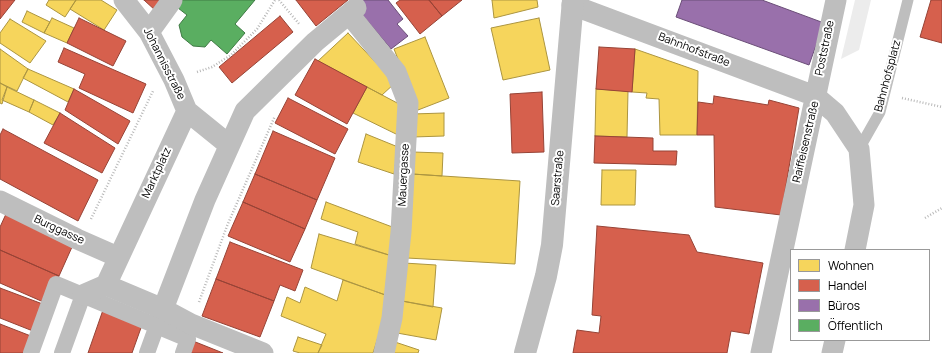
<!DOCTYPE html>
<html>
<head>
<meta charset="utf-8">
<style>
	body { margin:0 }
	#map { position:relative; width:942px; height:353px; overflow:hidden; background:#fff; font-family:Manrope,sans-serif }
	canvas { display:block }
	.legend { position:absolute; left:790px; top:249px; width:140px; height:92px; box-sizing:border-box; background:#fff; border:1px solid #999; margin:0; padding:5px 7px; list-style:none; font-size:12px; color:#000 }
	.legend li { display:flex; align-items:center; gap:8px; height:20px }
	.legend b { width:20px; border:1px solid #999 }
</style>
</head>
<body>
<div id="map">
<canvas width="942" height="353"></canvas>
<ul class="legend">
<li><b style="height:11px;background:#f6d55c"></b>Wohnen</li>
<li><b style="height:11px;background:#d6604d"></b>Handel</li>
<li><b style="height:11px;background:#9970ab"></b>Büros</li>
<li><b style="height:11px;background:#5aae61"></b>Öffentlich</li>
</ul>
</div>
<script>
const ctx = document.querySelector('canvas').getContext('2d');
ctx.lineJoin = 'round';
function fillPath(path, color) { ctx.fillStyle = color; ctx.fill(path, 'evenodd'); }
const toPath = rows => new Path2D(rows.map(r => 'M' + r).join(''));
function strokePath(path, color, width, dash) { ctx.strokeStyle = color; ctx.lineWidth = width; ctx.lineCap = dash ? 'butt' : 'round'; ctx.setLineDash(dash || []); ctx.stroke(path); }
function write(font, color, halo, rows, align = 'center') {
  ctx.font = font + ' Manrope,sans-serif'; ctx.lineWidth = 4; ctx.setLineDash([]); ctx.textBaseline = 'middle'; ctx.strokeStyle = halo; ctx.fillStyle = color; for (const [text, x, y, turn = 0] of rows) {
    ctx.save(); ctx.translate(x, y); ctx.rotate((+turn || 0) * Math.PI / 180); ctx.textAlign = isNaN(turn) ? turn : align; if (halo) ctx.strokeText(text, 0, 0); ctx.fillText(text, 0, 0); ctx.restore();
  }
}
fillPath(toPath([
	[855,0,871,0,859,50,841,59]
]), '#ececec');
const homes = toPath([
	[49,0,76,0,65,17,46,5,49,0],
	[76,0,101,0,117,10,104,30,70,9,76,0],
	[492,0,537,0,538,7,494,18,492,0],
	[27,11,50,22,44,33,22,22,27,11],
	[52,18,74,28,67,43,44,33,52,18],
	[539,18,550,70,503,80,491,28,539,18],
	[10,19,46,41,30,63,0,43,0,33,10,19],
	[348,33,395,83,382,95,318,61,348,33],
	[425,37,449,98,418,110,394,49,425,37],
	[0,49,28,69,17,91,0,83,0,49],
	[635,49,698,71,697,135,660,135,659,99,646,98,647,93,632,92,635,49],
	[28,69,74,89,68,102,23,78,28,69],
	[0,83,7,87,2,104,0,103,0,83],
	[7,87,34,100,29,112,2,100,7,87],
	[367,87,401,105,398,135,353,113,367,87],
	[596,89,628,91,627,137,595,136,596,89],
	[34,100,60,113,53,125,29,112,34,100],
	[444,113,444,136,413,137,412,114,444,113],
	[366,134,398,147,394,174,358,162,366,134],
	[413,152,443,153,442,176,412,174,413,152],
	[602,170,636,170,635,205,601,205,602,170],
	[412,174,520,181,515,264,407,258,412,174],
	[326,202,395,228,392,256,355,244,358,232,321,219,326,202],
	[319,234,392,256,391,297,311,268,319,234],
	[404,263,436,265,433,307,402,301,404,263],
	[343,280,391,297,373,353,318,353,326,334,281,316,287,297,300,303,305,287,337,301,343,280],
	[402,301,442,308,436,340,397,333,402,301],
	[298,337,322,345,318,353,300,353,293,351,298,337],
	[395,342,419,350,418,353,391,353,395,342]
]);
fillPath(homes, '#f6d55c');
strokePath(homes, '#ac9540', 1);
const shops = toPath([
	[0,0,15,0,0,19,0,0],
	[144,0,163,0,156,11,144,0],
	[296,0,348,0,316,26,296,0],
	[400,0,429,0,442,16,420,34,396,3,400,0],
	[429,0,462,0,442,16,429,0],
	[931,0,942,0,942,43,920,37,931,0],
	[280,16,293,32,232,83,219,67,280,16],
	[79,18,126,41,113,66,67,43,79,18],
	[599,47,635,49,632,92,596,89,599,47],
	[64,48,146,84,133,113,79,88,85,74,58,62,64,48],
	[315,59,367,87,347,124,295,95,315,59],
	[74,89,130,121,118,144,65,110,74,89],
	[542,92,544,152,512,153,510,94,542,92],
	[714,96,768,105,769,100,799,108,781,215,715,207,714,135,697,135,698,102,713,104,714,96],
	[288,98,348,129,335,154,275,123,288,98],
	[60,113,115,148,102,173,44,143,60,113],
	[3,129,98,180,78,221,0,179,0,135,3,129],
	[273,131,335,158,317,200,255,174,273,131],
	[595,136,653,138,653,151,677,151,676,165,594,163,595,136],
	[255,174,317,200,305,229,243,202,255,174],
	[243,202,305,229,290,262,228,236,243,202],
	[6,214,72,247,59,276,0,250,0,227,6,214],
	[597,226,689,235,697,252,763,263,749,334,731,331,727,353,573,353,577,330,599,333,601,316,592,315,597,226],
	[230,242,303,270,295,291,280,285,274,301,216,279,230,242],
	[0,250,59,276,48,304,0,283,0,250],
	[216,279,274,301,260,337,202,316,216,279],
	[0,288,48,306,38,333,0,318,0,288],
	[103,310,142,325,132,353,88,353,103,310],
	[0,324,36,338,31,353,0,353,0,324],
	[188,339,223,353,183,353,188,339]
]);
fillPath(shops, '#d6604d');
strokePath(shops, '#964336', 1);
const offices = toPath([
	[350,0,388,0,403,19,397,24,408,36,391,49,350,0],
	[682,0,762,0,824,23,809,65,676,17,682,0]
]);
fillPath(offices, '#9970ab');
strokePath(offices, '#6b4e78', 1);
const public = toPath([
	[182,0,255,0,235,24,245,33,227,54,211,40,205,47,193,46,182,37,179,25,187,15,178,8,182,0]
]);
fillPath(public, '#5aae61');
strokePath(public, '#3f7a44', 1);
strokePath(toPath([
	[279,0,300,25],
	[197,72,212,67,231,55,257,29,275,0],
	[902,98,942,107],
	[925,218,942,208],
	[91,219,153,91],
	[199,302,227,226,275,116]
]), '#b9b9b9', 2.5, [1, 2]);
strokePath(toPath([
	[859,149,880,112,908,0]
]), '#bebebe', 11);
strokePath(toPath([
	[31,353,56,284,188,339,183,353],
	[62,353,83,295],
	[147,353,160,317]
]), '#bebebe', 16);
strokePath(toPath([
	[124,0,149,32,174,80,187,111,229,145],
	[572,5,815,96,835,113,859,149,864,205,855,250],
	[349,14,396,72,408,103,401,232,392,318,384,353],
	[149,32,172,0],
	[0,201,77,239,118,257],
	[106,285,187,111],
	[83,295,106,285,163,309,191,324,263,353],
	[163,309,205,200,245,111,315,42,356,8],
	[761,353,836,0],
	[832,353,835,340]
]), '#bebebe', 21);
strokePath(toPath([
	[525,353,546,276,552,245,573,0]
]), '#bebebe', 22);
write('11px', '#000', '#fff', [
	["Poststraße",825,48,-78],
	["Bahnhofstraße",694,50,21],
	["Johannisstraße",164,64,63],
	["Bahnhofsplatz",888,76,-75],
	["Raiffeisenstraße",806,142,-77],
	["Marktplatz",157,173,-65],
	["Mauergasse",404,175,-87],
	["Saarstraße",558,178,-85],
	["Burggasse",59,230,25]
]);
</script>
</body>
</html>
